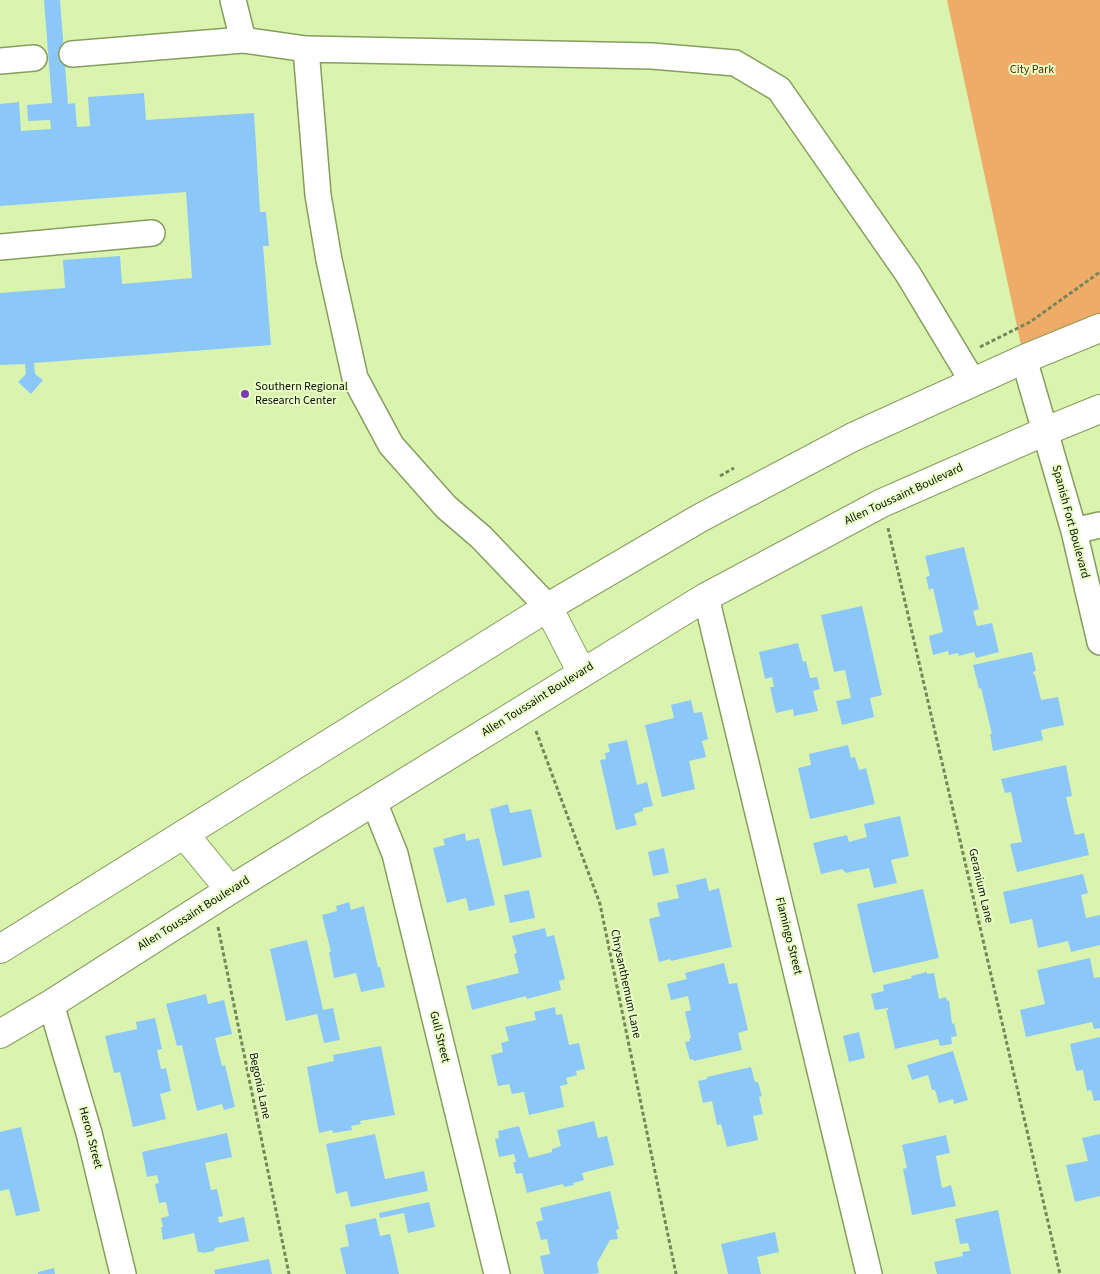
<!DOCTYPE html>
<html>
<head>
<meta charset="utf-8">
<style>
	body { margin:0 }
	canvas { display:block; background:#daf4af }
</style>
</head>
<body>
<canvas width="1100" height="1274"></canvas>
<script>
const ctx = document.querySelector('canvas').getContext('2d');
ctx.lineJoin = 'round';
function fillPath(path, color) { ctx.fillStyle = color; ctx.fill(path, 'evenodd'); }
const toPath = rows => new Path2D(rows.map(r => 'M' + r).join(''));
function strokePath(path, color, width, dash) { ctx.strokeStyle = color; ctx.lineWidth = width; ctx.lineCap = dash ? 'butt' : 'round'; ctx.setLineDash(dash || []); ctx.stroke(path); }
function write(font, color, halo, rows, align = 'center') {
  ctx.font = font + ' "Source Sans 3",sans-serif'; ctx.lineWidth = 4; ctx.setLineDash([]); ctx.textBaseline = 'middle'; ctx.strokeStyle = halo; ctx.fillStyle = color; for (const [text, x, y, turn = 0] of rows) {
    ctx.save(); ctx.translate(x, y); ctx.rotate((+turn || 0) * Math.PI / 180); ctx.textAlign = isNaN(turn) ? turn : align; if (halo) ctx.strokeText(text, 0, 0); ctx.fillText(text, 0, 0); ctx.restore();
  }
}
fillPath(toPath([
	[947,0,1100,0,1100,328,1024,359]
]), '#efac68');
fillPath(toPath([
	[44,0,60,0,68,104,75,103,77,127,90,126,88,97,144,93,146,120,254,113,260,212,266,212,269,246,263,246,271,345,34,363,35,374,43,380,31,394,18,382,26,374,25,364,0,365,0,293,65,288,63,260,120,256,122,284,192,278,186,192,0,206,0,104,19,102,21,131,51,129,50,120,28,121,27,105,52,103],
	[964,547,979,609,973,611,977,626,992,623,999,652,976,658,974,652,959,656,958,653,949,655,948,651,933,655,929,636,943,632,933,588,929,590,926,577,930,576,925,556],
	[862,606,882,695,870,698,874,717,842,725,836,701,851,698,845,670,834,672,821,615],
	[798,643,803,662,806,661,810,678,817,677,820,689,813,691,818,711,794,716,793,709,776,713,770,687,774,687,772,677,765,679,759,652],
	[1032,652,1036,671,1033,672,1034,675,1035,675,1041,700,1058,697,1064,725,1041,730,1043,740,993,751,990,734,992,734,981,688,979,689,973,665],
	[691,700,694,713,702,712,708,739,702,741,706,757,689,761,695,789,662,797,645,725,674,718,671,705],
	[627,740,637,785,647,782,653,806,643,808,643,811,634,814,637,825,616,830,600,760,606,759,605,753,610,752,608,744],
	[848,745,851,758,855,757,859,770,866,768,875,804,810,819,798,768,811,765,809,754],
	[1066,765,1072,796,1066,797,1075,835,1084,833,1089,855,1017,872,1010,844,1022,842,1011,792,1005,793,1001,779],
	[508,804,510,813,531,809,542,857,503,866,490,809],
	[900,816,909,856,891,860,897,883,874,888,869,868,846,873,842,869,821,874,813,843,847,835,849,842,867,837,864,824],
	[465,833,466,841,479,838,495,905,469,911,466,898,447,903,433,848,445,845,443,839],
	[664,848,669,873,653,876,648,852],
	[1083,874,1088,893,1081,895,1086,918,1100,915,1100,945,1071,952,1068,941,1038,948,1032,919,1010,924,1003,892],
	[706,878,709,891,719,888,732,947,671,961,670,959,659,962,649,919,660,916,657,903,679,898,676,885],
	[923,889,939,958,873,973,857,904],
	[529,890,535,918,510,923,504,895],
	[349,902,351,910,364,906,378,967,380,967,385,987,361,992,356,973,334,978,329,952,331,952,322,915,337,911,336,906],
	[545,928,547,937,554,935,565,979,559,981,561,990,527,999,526,996,472,1010,466,986,519,973,514,954,517,953,512,936],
	[307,940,323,1010,333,1008,340,1040,324,1043,317,1014,286,1021,270,949],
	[1090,958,1094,978,1100,977,1100,1028,1094,1029,1092,1022,1026,1037,1020,1010,1045,1004,1037,970],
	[724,963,729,984,737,983,748,1030,738,1033,742,1050,694,1061,693,1059,690,1060,685,1042,690,1041,689,1039,691,1038,685,1012,691,1010,688,996,671,1000,667,984,687,979,685,973],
	[927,972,927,974,934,973,939,999,946,997,947,1001,949,1000,952,1024,954,1023,957,1036,951,1037,952,1044,940,1046,938,1039,895,1049,886,1010,888,1010,888,1008,875,1010,871,994,884,991,883,985,912,978,911,976],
	[206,994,208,1004,224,1000,232,1034,215,1038,222,1066,225,1065,235,1107,224,1110,222,1104,197,1111,182,1045,177,1046,166,1004],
	[555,1007,556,1015,562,1014,569,1045,579,1043,585,1069,576,1071,577,1075,566,1078,568,1084,560,1086,564,1107,529,1115,524,1092,512,1094,509,1084,498,1086,491,1055,503,1052,501,1043,509,1041,505,1027,536,1020,534,1012],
	[155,1018,162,1049,157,1050,161,1069,166,1068,171,1091,160,1094,166,1119,133,1127,120,1072,114,1073,105,1036,137,1029,136,1022],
	[859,1032,865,1058,849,1062,843,1036],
	[1100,1037,1100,1100,1094,1101,1091,1090,1087,1091,1083,1070,1076,1071,1070,1044],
	[381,1046,395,1115,360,1121,361,1124,351,1126,352,1130,333,1133,332,1130,319,1133,307,1067,334,1061,333,1055],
	[953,1051,968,1100,954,1104,953,1099,939,1103,935,1090,932,1090,928,1075,912,1080,907,1065],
	[751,1067,755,1082,758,1082,762,1096,759,1097,763,1114,753,1116,758,1140,727,1147,721,1124,717,1125,712,1101,703,1103,698,1081,707,1079,707,1077],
	[594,1121,598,1138,607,1136,614,1165,582,1173,584,1180,573,1183,574,1185,564,1187,563,1184,527,1193,522,1173,516,1174,513,1162,516,1162,514,1154,499,1157,495,1139,499,1138,498,1131,519,1126,529,1158,552,1152,552,1149,561,1146,557,1130],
	[21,1127,40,1211,16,1216,9,1189,0,1191,0,1132],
	[227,1133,232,1157,205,1163,211,1190,217,1189,223,1216,218,1217,219,1223,244,1217,249,1241,215,1248,214,1251,203,1253,202,1252,198,1252,194,1233,163,1240,161,1227,163,1227,161,1218,169,1216,166,1202,159,1203,155,1184,159,1183,157,1175,147,1177,142,1152],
	[375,1134,385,1179,424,1171,428,1191,351,1207,347,1191,336,1194,326,1144],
	[1100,1134,1100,1196,1075,1202,1066,1165,1088,1161,1082,1138],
	[946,1135,950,1153,936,1156,942,1188,951,1185,956,1206,912,1215,903,1169,907,1168,902,1145],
	[610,1191,619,1229,616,1230,618,1239,610,1240,597,1263,599,1273,592,1274,544,1274,540,1256,550,1254,547,1239,541,1240,536,1222,543,1220,540,1208],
	[429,1202,435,1227,408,1233,404,1213,380,1218,379,1213],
	[998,1210,1011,1274,937,1274,934,1262,963,1256,962,1252,970,1251,968,1243,960,1244,955,1219],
	[376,1218,380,1236,390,1234,399,1274,346,1274,340,1248,349,1246,345,1225],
	[775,1232,779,1252,757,1257,761,1274,728,1274,721,1244],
	[269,1259,272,1274,215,1274,214,1270],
	[54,1268,55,1274,38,1274,38,1272]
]), '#8cc7fa');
const minor = toPath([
	[233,0,243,40,306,49,318,195,329,260,355,378,391,445,446,507,481,537,548,607],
	[306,49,652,56,735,63,779,89,908,274,973,382],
	[72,54,243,40],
	[0,61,34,58],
	[0,247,152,233],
	[1024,359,1074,531,1100,642],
	[1074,531,1100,525],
	[706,597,869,1274],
	[374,802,395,854,497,1274],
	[51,1004,89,1133,123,1274]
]);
const major = toPath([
	[548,607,582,673],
	[184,834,230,890],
	[0,949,548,607,700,518,853,437,1024,359,1100,328],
	[0,1034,51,1004,230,890,706,597,882,503,1046,431,1100,409]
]);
strokePath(minor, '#869e5d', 28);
strokePath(major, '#869e5d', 30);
strokePath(toPath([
	[980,347,1030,322,1100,272],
	[720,476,734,468],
	[888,528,1060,1274],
	[536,731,600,904,676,1274],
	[218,927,289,1274]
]), '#75865b', 3, [4, 2.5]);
strokePath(minor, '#fff', 25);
strokePath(major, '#fff', 28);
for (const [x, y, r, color] of [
	[245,394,5,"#7a3bb0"]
]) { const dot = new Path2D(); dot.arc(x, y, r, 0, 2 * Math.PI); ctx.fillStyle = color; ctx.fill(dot); strokePath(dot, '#eaffc8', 2); }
write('12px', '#502d00', '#eaffc8', [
	["City Park",1032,70]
]);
write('12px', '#080f00', '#eaffc8', [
	["Southern Regional",255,387],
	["Research Center",255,401]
], 'left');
write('12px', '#080f00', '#eaffc8', [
	["Allen Toussaint Boulevard",904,495,-25],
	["Spanish Fort Boulevard",1070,522,75],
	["Allen Toussaint Boulevard",538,700,-32],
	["Geranium Lane",980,886,77],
	["Allen Toussaint Boulevard",194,914,-32],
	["Flamingo Street",788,936,76],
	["Chrysanthemum Lane",625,984,78],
	["Gull Street",439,1037,76],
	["Begonia Lane",259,1086,78],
	["Heron Street",90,1138,75]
]);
</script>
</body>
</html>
